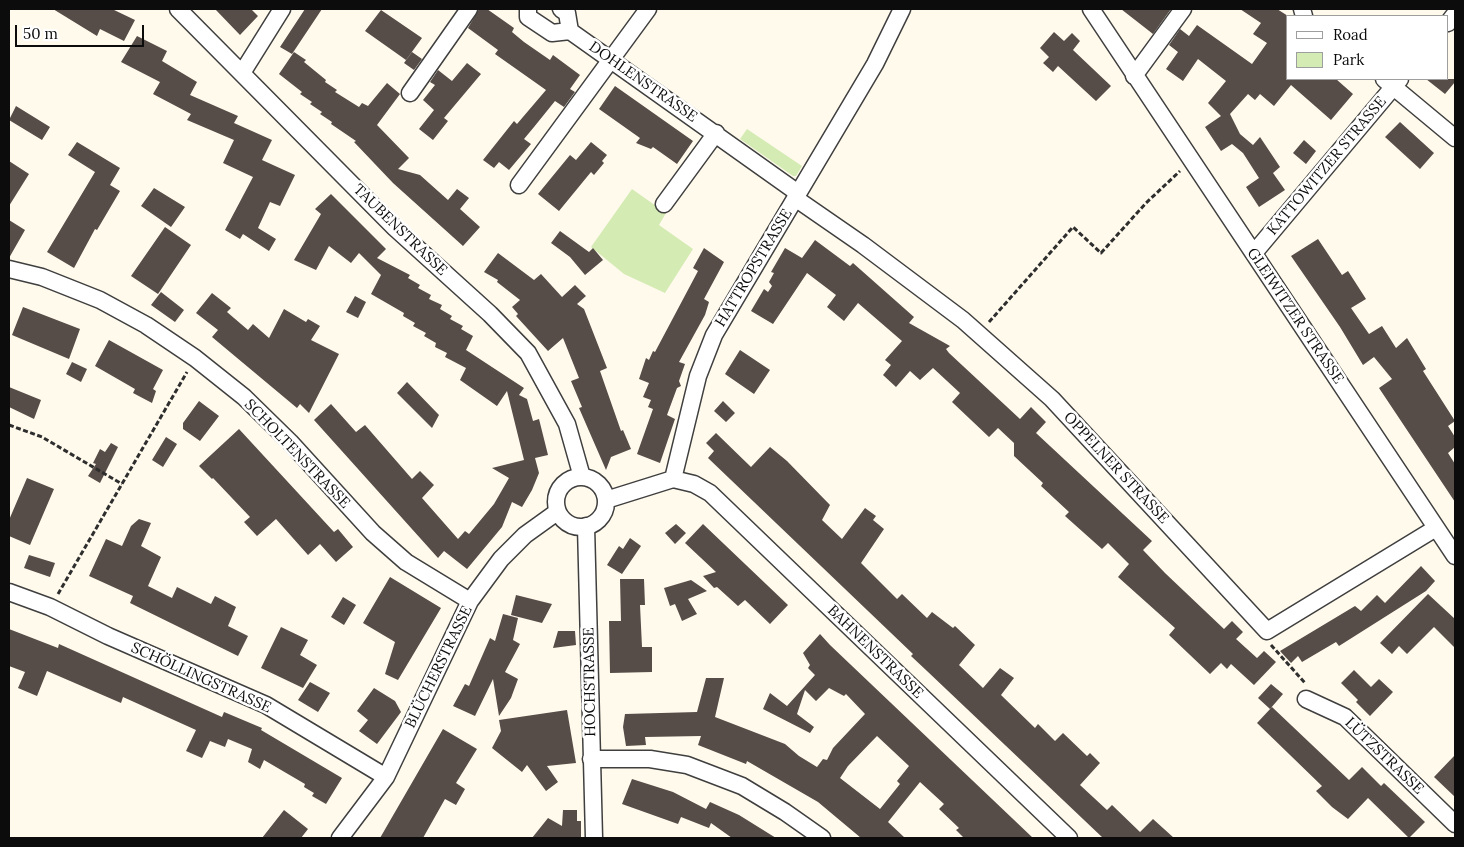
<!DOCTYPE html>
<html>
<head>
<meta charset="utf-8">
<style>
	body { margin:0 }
	#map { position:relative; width:1464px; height:847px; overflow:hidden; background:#fffaec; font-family:Lora,serif }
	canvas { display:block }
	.frame { position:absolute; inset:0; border:10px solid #0c0c0c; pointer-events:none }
	.legend { position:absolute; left:1286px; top:15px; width:162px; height:65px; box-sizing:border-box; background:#fff; border:1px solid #9e9e9e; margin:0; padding:6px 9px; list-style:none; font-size:15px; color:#0c0c0c }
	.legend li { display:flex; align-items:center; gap:10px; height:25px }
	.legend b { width:25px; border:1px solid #9e9e9e }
	.scale { position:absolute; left:15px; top:25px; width:129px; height:22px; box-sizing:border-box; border:2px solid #0c0c0c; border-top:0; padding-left:6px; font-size:15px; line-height:18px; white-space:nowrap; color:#0c0c0c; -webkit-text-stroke:4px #fff; paint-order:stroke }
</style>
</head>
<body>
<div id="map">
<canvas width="1464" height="847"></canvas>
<div class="frame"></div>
<ul class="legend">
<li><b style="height:6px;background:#fff"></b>Road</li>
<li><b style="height:14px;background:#d5ebb4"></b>Park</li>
</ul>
<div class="scale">50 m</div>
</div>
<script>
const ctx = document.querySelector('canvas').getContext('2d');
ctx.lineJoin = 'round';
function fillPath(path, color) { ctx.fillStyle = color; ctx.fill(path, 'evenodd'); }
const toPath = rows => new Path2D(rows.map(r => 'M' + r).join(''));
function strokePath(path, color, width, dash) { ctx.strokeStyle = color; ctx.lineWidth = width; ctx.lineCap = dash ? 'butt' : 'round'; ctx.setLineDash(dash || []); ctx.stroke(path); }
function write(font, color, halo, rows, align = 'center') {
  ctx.font = font + ' Lora,serif'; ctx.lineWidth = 5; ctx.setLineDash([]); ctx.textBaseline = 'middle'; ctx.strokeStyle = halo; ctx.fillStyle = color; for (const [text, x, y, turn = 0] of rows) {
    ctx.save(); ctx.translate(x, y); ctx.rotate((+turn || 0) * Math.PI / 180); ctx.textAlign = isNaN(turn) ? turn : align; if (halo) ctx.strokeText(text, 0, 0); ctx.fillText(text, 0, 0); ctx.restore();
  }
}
fillPath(toPath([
	[747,129,802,166,796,176,793,176,740,139],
	[632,189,666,213,659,225,693,249,665,293,624,274,591,247]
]), '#d5ebb4');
fillPath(toPath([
	[53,9,112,9,135,20,124,41,100,29,97,36],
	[215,9,251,9,258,16,240,35],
	[305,9,322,9,292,54,280,47],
	[479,9,487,9,514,28,512,32,524,42,550,60,553,55,580,75,570,89,575,92,564,107,555,101,534,127,524,139,531,144,509,170,499,162,494,168,483,160,514,121,517,124,546,90,495,54,498,50,468,28],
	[1121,9,1171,9,1153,34],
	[1240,9,1277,9,1288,16,1288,79,1336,79,1353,94,1331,120,1291,85,1274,106,1260,94,1255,100,1248,94,1230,114,1240,134,1253,145,1260,137,1280,167,1273,173,1285,190,1259,207,1246,187,1259,178,1243,153,1232,144,1221,151,1205,127,1221,116,1208,103,1226,81,1198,59,1183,81,1166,69,1178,52,1169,45,1180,29,1189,36,1197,25,1252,64,1267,43,1253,34,1261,23],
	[381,10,422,38,406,60,365,31],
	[1054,32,1064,41,1072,33,1080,41,1073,50,1111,86,1096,101,1058,66,1053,72,1043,63,1049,57,1040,48],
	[137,36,167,51,162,61,197,82,190,95,238,116,234,123,272,140,262,160,295,175,280,206,270,202,258,228,276,239,269,251,243,234,240,239,225,230,253,177,223,163,234,140,187,120,191,114,153,94,160,82,121,62],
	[294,52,306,60,304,62,326,80,325,82,337,90,335,92,359,107,362,103,368,106,387,83,400,94,377,125,409,158,398,169,420,175,448,200,457,189,469,198,460,209,480,227,463,246,393,183,354,142,356,141,331,124,332,122,320,114,322,112,310,104,312,102,300,94,302,92,279,74],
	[412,52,422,59,414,70,404,63],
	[467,63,481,74,444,118,448,121,433,140,419,129,434,110,423,100,435,85,430,82,438,70,452,81],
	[1426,79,1455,79,1455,82,1445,94],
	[615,86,693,141,677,164,653,147,651,149,636,143,640,138,599,109],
	[16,106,50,127,42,140,9,120],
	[1400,122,1434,153,1420,169,1385,137],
	[1304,140,1316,151,1306,164,1293,153],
	[77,142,120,168,110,185,120,191,97,230,95,229,74,268,47,252,95,172,68,155],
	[591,142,607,155,602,161,604,163,594,175,591,172,559,211,538,194,570,155,576,160],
	[9,161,29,174,9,206],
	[154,188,185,207,171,227,141,206],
	[331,194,386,249,377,258,410,275,408,278,420,285,418,288,431,295,429,299,442,305,440,309,452,316,450,319,463,326,461,329,473,336,466,350,524,388,519,395,527,399,533,421,539,419,548,455,535,458,539,473,532,490,522,507,512,502,502,527,467,569,444,551,438,558,314,420,331,404,356,432,365,425,412,479,420,471,434,485,422,498,458,539,465,531,469,534,494,504,509,478,492,468,524,460,507,391,497,406,460,380,466,368,445,357,447,353,435,347,436,343,424,336,426,333,413,326,415,323,403,316,404,313,371,294,381,275,359,253,351,263,329,246,316,270,294,260,321,214,315,209],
	[9,220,25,230,9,258],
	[165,227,191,245,158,294,131,276],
	[560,231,589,252,593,248,603,260,585,275,570,257,551,243],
	[1318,239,1342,275,1348,271,1366,299,1351,308,1369,334,1382,326,1396,348,1407,338,1426,369,1423,371,1455,421,1448,426,1455,437,1455,447,1448,453,1455,464,1455,502,1379,388,1392,379,1374,357,1363,365,1340,327,1291,256],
	[815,240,850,266,853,263,914,317,909,323,950,346,946,349,949,353,1020,419,1031,407,1046,422,1036,433,1152,541,1143,550,1165,573,1224,629,1232,621,1243,632,1236,639,1257,658,1264,651,1276,662,1254,685,1231,664,1227,669,1221,663,1210,674,1169,635,1175,628,1118,577,1129,564,1108,543,1102,549,1065,516,1069,512,1041,486,1043,483,1014,456,1014,443,998,428,989,437,952,402,960,393,933,368,920,380,910,371,896,387,883,375,891,365,885,360,902,341,858,303,844,321,827,307,836,295,807,273,773,324,751,311,764,289,768,292,772,286,769,282,774,273,771,272,785,248,802,258],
	[704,248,724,262,704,299,709,302,705,315,679,362,685,364,679,381,681,386,677,388,667,415,675,419,660,463,637,454,653,409,648,407,651,400,643,397,649,383,639,379,646,358,649,360,653,351,655,352,698,271,693,268],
	[498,253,534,280,541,274,562,297,575,285,586,296,577,304,584,309,607,368,600,371,621,431,623,430,631,449,611,457,606,470,579,408,582,407,571,381,579,378,563,338,548,351,516,316,518,314,512,307,520,300,497,282,498,280,484,272],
	[161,292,184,310,175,322,151,305],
	[212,293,231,308,227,312,248,330,253,324,269,338,284,309,306,322,308,319,320,326,311,340,339,354,309,413,300,404,297,408,212,337,218,330,196,313],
	[355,296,366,302,358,318,346,312],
	[23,307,80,329,69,359,12,335],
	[109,340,163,370,153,389,156,391,152,403,133,393,135,389,95,366],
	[740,350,770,370,754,394,725,374],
	[72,362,87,369,81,382,66,374],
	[407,382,439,415,432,428,397,393],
	[9,387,41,400,34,419,9,407],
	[199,401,219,416,200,441,183,429,183,423],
	[723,401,735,413,726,422,714,411],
	[239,429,334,532,338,529,353,547,336,562,320,544,308,555,276,519,257,536,244,522,250,517,213,478,212,479,199,466],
	[716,433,751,467,770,447,787,461,830,505,822,520,842,539,865,508,876,516,873,520,884,529,861,563,897,599,902,594,927,618,932,612,953,628,955,626,975,645,959,665,983,688,1000,668,1014,678,1001,695,1035,728,1038,724,1055,741,1063,733,1087,756,1090,753,1100,763,1080,785,1107,810,1112,805,1140,832,1153,819,1174,838,1103,838,927,671,911,656,913,654,708,458,714,451,706,443],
	[166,437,177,444,163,467,152,460],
	[111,443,118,447,100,483,88,476,96,464,93,463,100,449,105,452],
	[27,478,54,489,30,545,9,536,9,520],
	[139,519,151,523,141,546,161,557,148,586,172,598,177,587,211,604,215,596,236,607,228,626,248,636,238,656,130,603,133,596,89,576,106,539,122,546,131,526],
	[676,524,686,533,675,544,665,533],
	[703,524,788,605,770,624,745,600,738,606,717,587,714,588,703,576,716,572,685,543],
	[630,538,641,546,622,574,607,565,619,546,623,549],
	[29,555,55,563,50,577,24,568],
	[1421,566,1435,581,1426,591,1339,646,1336,642,1302,662,1298,656,1291,663,1280,651,1355,606,1361,611,1377,595,1385,603],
	[390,577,441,608,398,680,385,674,395,642,363,623],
	[620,579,644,579,645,605,640,605,642,647,652,647,652,672,610,673,609,621,621,621],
	[691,580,707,591,688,599,697,614,682,621,675,604,670,606,664,588],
	[1428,594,1455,619,1455,648,1434,627,1407,654,1399,646,1392,654,1380,643],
	[516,595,552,604,542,623,511,615],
	[343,597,356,605,344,625,331,617],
	[503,614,518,618,513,640,520,644,505,672,518,679,511,698,499,716,493,679,475,716,453,706,465,684,469,686,490,638,495,641],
	[281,627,308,640,300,655,317,665,303,688,261,668],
	[9,629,58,648,59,644,222,717,224,712,262,728,261,730,342,778,326,804,312,796,314,793,304,787,305,784,264,760,260,769,248,762,252,749,228,739,225,747,210,741,202,758,186,751,196,730,123,697,121,703,47,671,37,696,18,688,25,672,9,666],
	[558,631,575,631,576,645,553,648],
	[820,634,830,645,1033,838,964,838,956,830,959,828,939,809,944,804,920,782,888,822,905,838,861,838,818,802,747,761,746,764,698,745,701,736,645,737,646,745,626,746,623,727,625,714,697,712,706,678,724,678,715,717,785,744,799,756,817,767,823,759,827,760,833,748,865,714,846,694,844,696,829,688,816,701,805,690,797,714,814,727,810,733,763,709,770,693,787,706,815,675,808,668,810,665,803,653],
	[877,736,909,766,897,781,900,784,880,809,840,778,848,766],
	[1354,670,1371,687,1379,679,1393,692,1370,716,1356,702,1358,700,1341,683],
	[310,682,330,693,318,712,298,700],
	[1271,684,1283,694,1270,709,1258,698],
	[374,688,395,701,401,712,377,744,359,731,368,720,357,711],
	[1272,707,1349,780,1362,767,1381,786,1384,783,1425,822,1409,838,1368,798,1348,819,1332,807,1316,791,1322,786,1257,723],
	[567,710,576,763,547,766,558,782,546,791,527,765,522,772,492,748,501,731,499,720],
	[443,729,477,749,456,783,465,789,456,805,445,799,423,838,380,838],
	[1455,755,1455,797,1434,777],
	[632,779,673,792,706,809,710,802,739,815,776,838,732,838,711,823,709,828,681,817,678,824,622,804],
	[284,810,308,829,301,838,262,838],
	[563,810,577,810,577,821,581,821,581,837,583,838,532,838,548,818,562,826]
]), '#564c48');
const minor = toPath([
	[178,9,395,228,490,314,528,353,567,424,582,477],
	[528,9,528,17,552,33,570,31],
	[561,9,567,13,570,31,798,193],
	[1091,9,1455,556],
	[1302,9,1304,16],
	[1448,23,1455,14],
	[242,73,282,9],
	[1134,76,1183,9],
	[1384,79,1455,138],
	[410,93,469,9],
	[519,185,648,9],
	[795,198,863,245,963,320,1052,399,1267,631,1436,528],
	[664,204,716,133],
	[1254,253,1400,79],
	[9,269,42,277,100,300,146,325,195,358,244,397,290,442,373,533,406,562,470,601],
	'556 502a25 25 0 1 1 50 0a25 25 0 1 1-50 0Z',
	[673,479,694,484,710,493,1069,838],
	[606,500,673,479,698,376,714,335,875,64,902,9],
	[586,526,594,838],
	[9,592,50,607,108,636,266,705,386,777],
	[1306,699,1345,717,1455,824],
	[591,759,650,759,687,765,742,786,785,812,822,838],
	[340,838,386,777,470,601,501,559,525,535,557,512]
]);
strokePath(minor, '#3f3f3f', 19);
strokePath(toPath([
	[989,322,1073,227,1101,253,1146,203,1180,171],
	[9,425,42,437,122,484],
	[58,594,187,372],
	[1271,645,1305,683]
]), '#2e2e2e', 3, [5, 2.5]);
strokePath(minor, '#fff', 16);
write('15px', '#0c0c0c', '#fff', [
	["DOHLENSTRASSE",643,82,35],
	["KATTOWITZER STRASSE",1327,166,-50],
	["TAUBENSTRASSE",400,230,44],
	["HATTROPSTRASSE",754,268,-59],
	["GLEIWITZER STRASSE",1295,316,56],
	["SCHOLTENSTRASSE",297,454,46],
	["OPPELNER STRASSE",1116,468,47],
	["BAHNENSTRASSE",875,652,44],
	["BLÜCHERSTRASSE",439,667,-64],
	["SCHÖLLINGSTRASSE",201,678,24],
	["HOCHSTRASSE",590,682,-91],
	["LÜTZSTRASSE",1384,756,44]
]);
</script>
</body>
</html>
